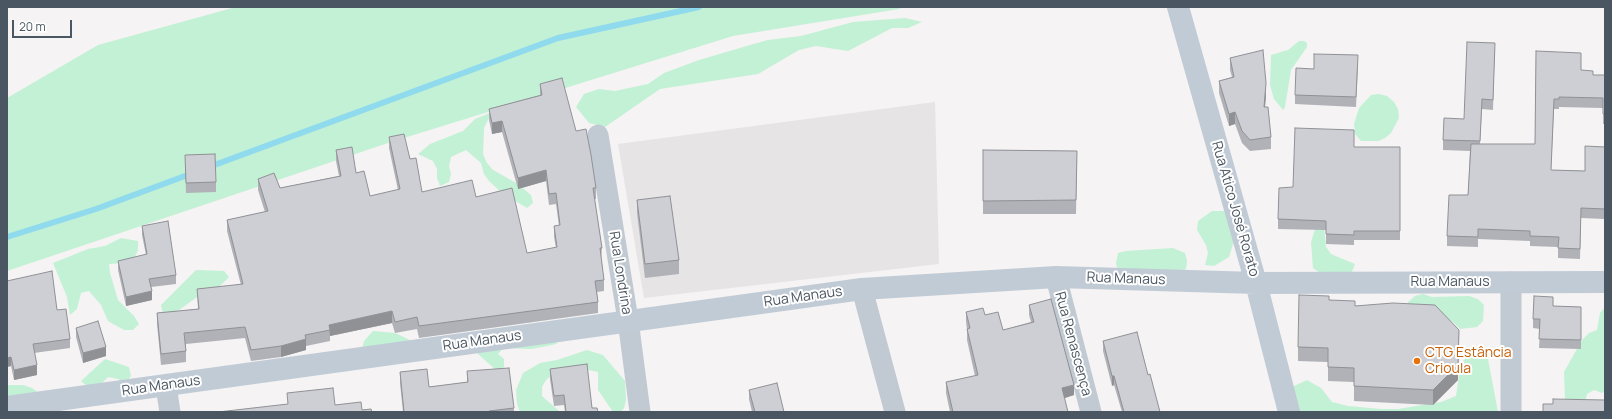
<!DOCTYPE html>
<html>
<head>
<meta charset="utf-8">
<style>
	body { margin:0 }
	#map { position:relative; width:1612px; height:419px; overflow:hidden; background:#f5f3f3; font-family:Manrope,sans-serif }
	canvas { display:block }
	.frame { position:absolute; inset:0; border:8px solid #4a5661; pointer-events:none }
	.scale { position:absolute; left:12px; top:20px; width:60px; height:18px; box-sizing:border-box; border:2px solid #4a5661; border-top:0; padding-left:5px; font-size:12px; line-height:14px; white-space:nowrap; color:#4a5661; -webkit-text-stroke:3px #fff; paint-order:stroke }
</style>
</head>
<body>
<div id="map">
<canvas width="1612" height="419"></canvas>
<div class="frame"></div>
<div class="scale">20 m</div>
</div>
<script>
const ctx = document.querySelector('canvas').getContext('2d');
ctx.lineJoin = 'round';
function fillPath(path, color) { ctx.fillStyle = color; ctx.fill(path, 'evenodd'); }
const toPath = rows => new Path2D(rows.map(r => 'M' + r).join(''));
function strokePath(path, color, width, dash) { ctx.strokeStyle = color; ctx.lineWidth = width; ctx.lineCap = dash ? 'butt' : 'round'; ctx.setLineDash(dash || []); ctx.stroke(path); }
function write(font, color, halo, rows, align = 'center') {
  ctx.font = font + ' Manrope,sans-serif'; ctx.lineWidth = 4; ctx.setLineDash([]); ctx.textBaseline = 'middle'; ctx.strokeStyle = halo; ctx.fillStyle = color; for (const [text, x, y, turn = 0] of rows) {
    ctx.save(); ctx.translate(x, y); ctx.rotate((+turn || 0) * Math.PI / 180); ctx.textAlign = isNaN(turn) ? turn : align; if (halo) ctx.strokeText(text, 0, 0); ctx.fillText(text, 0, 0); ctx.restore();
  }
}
fillPath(toPath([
	[935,102,939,264,644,298,618,144]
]), '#e6e4e5');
fillPath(toPath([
	[236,7,902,7,899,9,733,36,391,142,7,271,7,98,98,45],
	[905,18,922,22,908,28,892,28,848,51,816,46,799,50,758,74,660,89,605,127,589,123,576,107,584,94,599,89,615,91,648,84,664,73,699,60,750,45,768,40,801,36,853,22],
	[1299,41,1304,41,1307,43,1307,47,1291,70,1285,107,1283,110,1274,99,1270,85,1271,55,1288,50],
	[1379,94,1387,96,1394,102,1398,109,1399,118,1391,133,1385,138,1378,141,1361,141,1355,134,1354,124,1359,108,1371,95],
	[492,112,484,128,483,154,487,163,493,170,518,184,531,195,533,203,527,208,502,193,489,181,484,174,481,163,466,150,451,157,449,166,451,174,449,182,440,186,437,178,437,169,433,161,418,154,430,144,463,131,475,119],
	[1212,211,1228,211,1236,234,1229,257,1214,266,1205,265,1208,253,1206,245,1197,230,1198,221],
	[1316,226,1324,227,1326,247,1331,254,1355,264,1352,272,1320,273,1313,268,1311,242],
	[121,238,138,241,138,250,134,259,126,263,109,264,110,273,118,300,134,316,139,324,133,330,124,330,108,321,101,305,89,291,81,293,77,309,70,315,67,297,53,263,88,249,105,246],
	[1173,248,1185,253,1187,261,1186,269,1177,273,1118,271,1116,263,1118,253,1126,251],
	[196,270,224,271,229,277,217,289,200,295,179,310,171,314,163,314,161,305],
	[1423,294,1432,297,1469,296,1478,299,1484,305,1483,321,1477,327,1460,329,1453,322,1437,314,1410,311,1408,302,1415,296],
	[1605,307,1605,391,1602,393,1594,390,1587,394,1585,403,1565,399,1564,372,1582,340,1589,333,1597,330,1600,313],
	[373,331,395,333,412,341,362,350,364,341],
	[562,335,556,344,547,346,531,349,503,348,498,354,504,359,504,367,497,371,478,354,473,347],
	[587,350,603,355,625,381,626,400,624,408,621,412,613,412,598,390,598,372,584,369,553,374,546,380,542,387,542,396,559,411,568,411,588,405,594,408,590,412,520,412,517,404,516,390,523,373,540,363,557,360],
	[1473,351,1488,359,1498,412,1291,412,1292,387,1307,380,1321,388,1332,402,1348,406,1381,409,1398,409,1441,402,1456,396,1461,363],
	[105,359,129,367,131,376,125,384,118,379,108,377,96,389,88,387,81,381],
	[7,385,23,385,32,388,39,393,7,412]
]), '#c3f1d5');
strokePath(toPath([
	[209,167,558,38,699,7],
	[7,237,96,209,193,173]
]), '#90daee', 6);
strokePath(toPath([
	[598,135,628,320,640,412],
	[1056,277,1091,412],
	[862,289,895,412],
	[166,386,170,412],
	[1511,412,1511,282]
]), '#c1cad2', 21);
strokePath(toPath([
	[1178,7,1256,283,1289,412],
	[7,407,862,289,1056,277,1256,283,1605,282]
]), '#c1cbd6', 22);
fillPath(toPath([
	[1495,43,1493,110,1482,109,1480,144,1535,144,1536,51,1593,75,1605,75,1605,124,1603,124,1603,108,1559,107,1559,109,1554,109,1551,170,1585,171,1605,147,1605,219,1581,218,1580,259,1558,258,1558,247,1530,246,1530,241,1478,239,1478,247,1447,246,1447,236,1468,195,1470,151,1443,150,1443,140,1464,119],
	[1230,58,1266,95,1265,107,1271,137,1271,149,1250,151,1242,143,1235,124,1229,126,1219,93,1219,81,1232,77,1230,70],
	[1358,65,1356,107,1295,104,1295,95,1314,69],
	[540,84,576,131,596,188,596,199,594,199,602,248,601,259,604,280,604,291,597,292,598,302,598,313,419,338,417,329,395,333,392,323,330,336,330,341,306,346,306,350,281,357,251,361,245,338,186,344,186,362,161,365,157,324,157,313,198,309,197,289,241,285,227,231,227,220,265,212,258,190,258,179,280,188,339,176,336,161,336,150,356,173,370,196,398,190,389,148,389,137,410,159,422,192,476,197,527,253,556,248,554,237,554,226,559,226,556,204,549,205,546,181,518,189,502,132,492,134,489,120,489,109,540,95],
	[1354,147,1400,147,1400,240,1354,240,1354,245,1326,244,1326,230,1278,229,1278,219,1293,187],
	[983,150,1077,151,1076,214,983,214],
	[185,164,216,182,216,192,186,193],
	[637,200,679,260,679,274,645,278,637,213],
	[142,226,176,275,176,284,151,287,152,300,126,306,118,270,118,261,146,255,142,235],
	[7,281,57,310,70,339,70,348,34,353,37,375,14,380,11,366,7,367],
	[1329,300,1355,306,1458,380,1433,405,1354,401,1354,382,1328,381,1328,362,1298,361,1298,347],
	[1029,305,1074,395,1064,398,1068,412,950,412,946,393,946,382,975,376,967,340,967,329,966,322,966,312,985,315,1003,330,1031,322,1029,315],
	[1553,306,1581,307,1581,349,1539,348,1540,329,1533,328,1533,319],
	[76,328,106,356,83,363,76,337],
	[1103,341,1148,375,1160,412,1122,412,1114,385,1112,386,1103,351],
	[550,369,592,408,598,412,565,412,564,405,554,406,550,379],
	[467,371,514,408,514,412,403,412,400,383,400,372,429,387,467,382],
	[749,390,784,412,752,412,749,399]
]), '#b0b2b7');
fillPath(toPath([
	[1266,83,1266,95,1264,118,1264,107],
	[1235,112,1235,124,1229,126,1229,114],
	[502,121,502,132,492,134,492,123],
	[546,170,546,181,518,189,518,178],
	[152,291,152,300,126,306,126,297],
	[392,311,392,323,330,336,329,325],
	[1459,330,1458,380,1433,405,1433,390],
	[306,339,306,350,281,357,281,346],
	[106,347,106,356,83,363,83,353],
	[11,357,11,366,7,367,7,358],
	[37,365,37,375,14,380,14,370],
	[1112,376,1114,376,1114,385,1112,386],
	[1074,385,1074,395,1062,399,1062,388]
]), '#909195');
const building = toPath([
	[1467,42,1495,43,1493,100,1482,99,1480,141,1443,140,1444,118,1464,119,1467,42],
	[1263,50,1266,83,1264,107,1268,107,1271,137,1250,140,1242,131,1235,112,1229,114,1219,81,1234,77,1230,58,1263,50],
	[1536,51,1581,53,1581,70,1593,71,1593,75,1605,75,1605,114,1603,114,1603,98,1559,97,1559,99,1554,99,1551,170,1585,171,1585,146,1605,147,1605,209,1581,208,1580,249,1558,248,1559,237,1530,236,1530,231,1478,229,1478,237,1447,236,1449,195,1468,195,1471,144,1535,144,1536,51],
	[1314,54,1358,55,1356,97,1295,95,1296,68,1314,69,1314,54],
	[562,78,576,131,586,129,591,155,596,188,593,188,602,248,600,248,604,280,595,281,598,302,419,326,417,317,395,322,392,311,329,325,330,330,305,335,306,339,281,346,251,350,245,327,184,333,186,351,161,354,157,313,199,309,197,289,243,284,227,220,268,211,258,179,274,173,280,188,341,176,336,150,352,147,356,173,364,171,370,196,400,189,389,137,404,134,410,159,416,158,422,192,472,180,476,197,512,188,527,253,557,247,554,226,560,225,556,193,549,194,546,170,518,178,502,121,492,123,489,109,542,95,540,84,562,78],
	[1295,128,1354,130,1354,147,1400,147,1400,231,1354,231,1354,235,1326,234,1326,221,1278,219,1279,188,1293,187,1295,128],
	[983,150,1077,151,1076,200,983,201,983,150],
	[215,154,216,182,186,183,185,155,215,154],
	[670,196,679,260,645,264,637,200,670,196],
	[168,221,176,275,149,279,152,291,126,297,118,261,147,254,142,226,168,221],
	[52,271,57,310,66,309,70,339,33,344,37,365,14,370,11,357,7,358,7,281,52,271],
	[1299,295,1329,296,1329,300,1355,301,1355,306,1393,303,1435,305,1459,330,1458,365,1433,390,1354,386,1354,368,1328,367,1328,348,1298,347,1299,295],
	[1534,296,1553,297,1553,306,1581,307,1581,340,1539,339,1540,319,1533,319,1534,296],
	[1051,299,1074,385,1062,388,1068,412,953,412,946,382,978,375,967,329,970,328,966,312,983,308,985,315,998,312,1003,330,1034,322,1029,305,1051,299],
	[98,321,106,347,83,353,76,328,98,321],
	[1137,332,1148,375,1150,374,1160,412,1124,412,1114,376,1112,376,1103,341,1137,332],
	[587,364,592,408,597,408,598,412,566,412,564,395,554,396,550,369,587,364],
	[509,368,514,408,489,411,489,412,404,412,400,372,427,369,429,387,468,382,467,371,509,368],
	[777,383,784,412,755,412,749,390,777,383],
	[333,388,335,405,361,402,362,410,371,409,372,412,218,412,288,404,287,393,333,388],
	[1553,399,1605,400,1605,412,1543,412,1543,404,1553,404,1553,399]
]);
fillPath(building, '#cdcfd5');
strokePath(building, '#909195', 1);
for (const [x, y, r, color] of [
	[1417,361,4,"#e8710a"]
]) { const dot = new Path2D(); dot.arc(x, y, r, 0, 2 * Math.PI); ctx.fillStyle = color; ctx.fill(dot); strokePath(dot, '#fff', 1.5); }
write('14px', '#4a5661', '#fff', [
	["Rua Atico José Rorato",1235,209,74],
	["Rua Londrina",620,273,81],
	["Rua Manaus",1126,279,2],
	["Rua Manaus",1450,282],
	["Rua Manaus",803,297,-8],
	["Rua Manaus",482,341,-8],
	["Rua Renascença",1073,344,75],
	["Rua Manaus",161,386,-8]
]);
write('14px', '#c56008', '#fff', [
	["CTG Estância",1425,353],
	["Crioula",1425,369]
], 'left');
</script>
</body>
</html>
